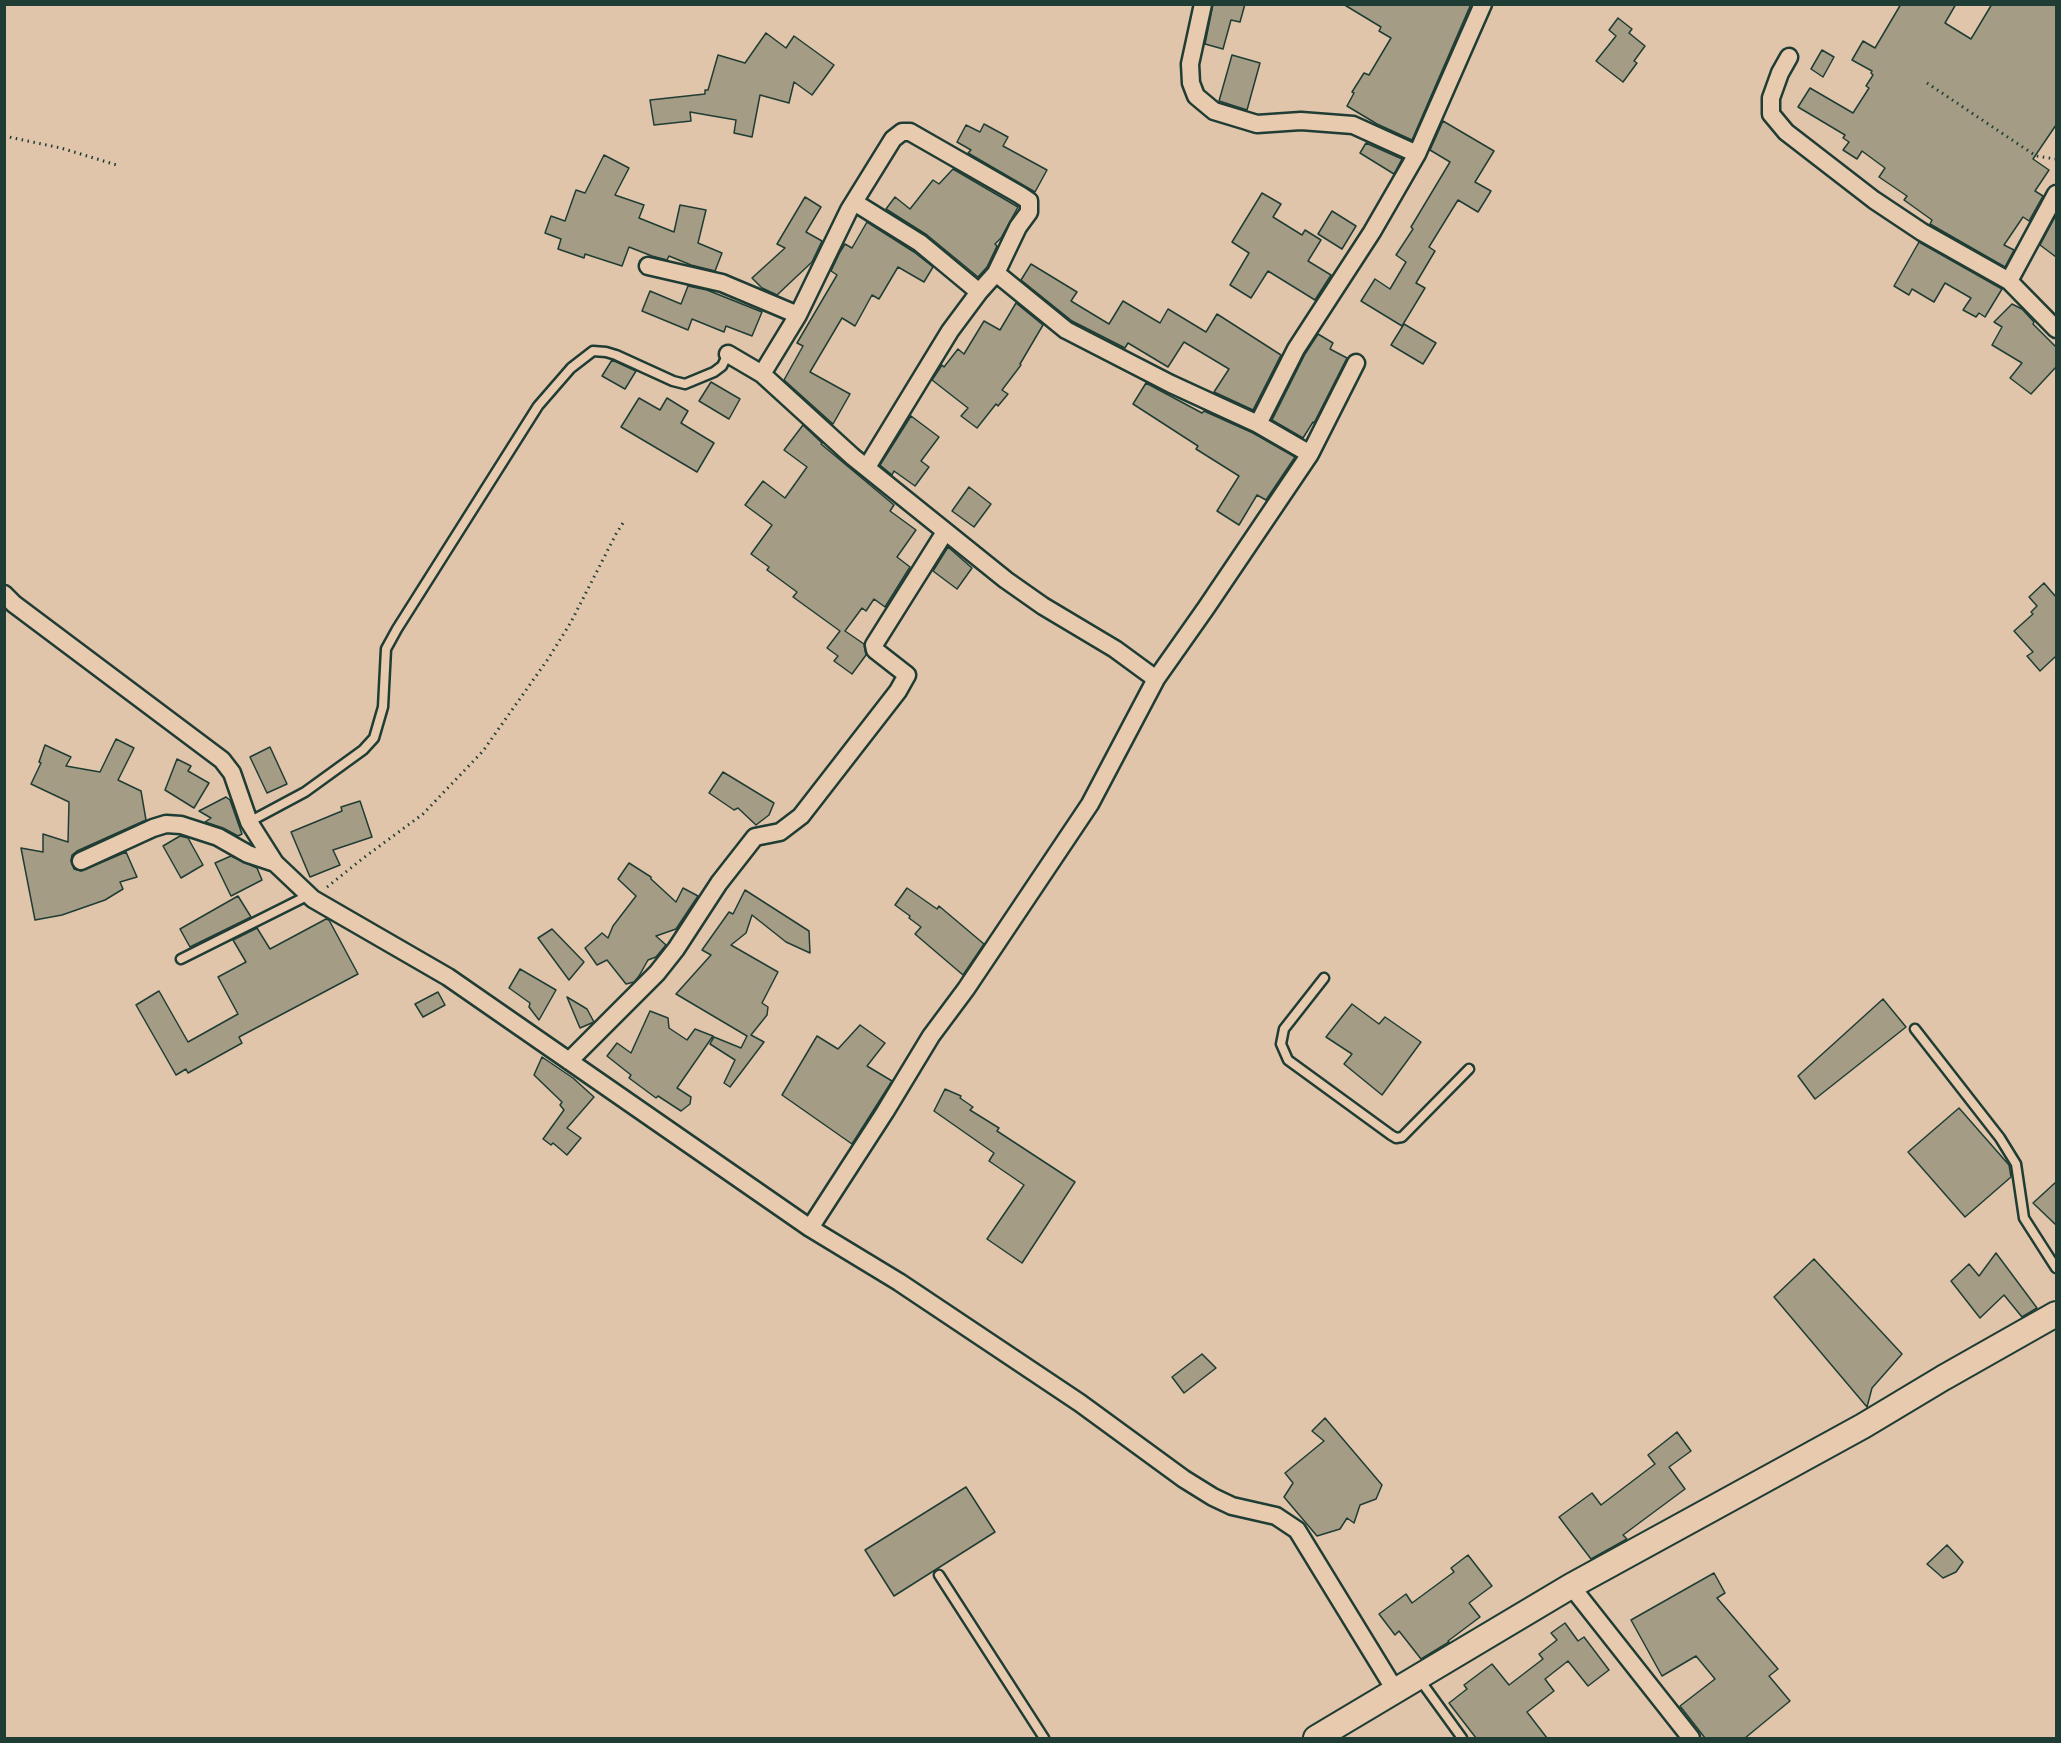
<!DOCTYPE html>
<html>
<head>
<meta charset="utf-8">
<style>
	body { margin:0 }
	#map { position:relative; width:2061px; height:1743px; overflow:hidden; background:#e0c5aa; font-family:"Indie Flower",sans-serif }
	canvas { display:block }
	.frame { position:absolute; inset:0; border:6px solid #1f3d34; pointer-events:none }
</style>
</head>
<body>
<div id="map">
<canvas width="2061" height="1743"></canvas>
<div class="frame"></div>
</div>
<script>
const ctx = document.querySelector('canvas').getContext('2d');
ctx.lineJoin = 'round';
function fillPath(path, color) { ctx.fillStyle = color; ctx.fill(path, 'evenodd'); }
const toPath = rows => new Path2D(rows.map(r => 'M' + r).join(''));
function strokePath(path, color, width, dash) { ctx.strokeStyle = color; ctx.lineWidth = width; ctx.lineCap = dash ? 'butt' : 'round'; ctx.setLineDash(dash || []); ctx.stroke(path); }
const building = toPath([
	[1213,4,1245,4,1240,22,1231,20,1223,49,1205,44,1213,4],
	[1343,4,1471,4,1412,140,1377,124,1347,106,1354,93,1352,92,1364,73,1369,75,1391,38,1379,31,1381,27,1343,4],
	[1901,4,1956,4,1945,23,1971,39,1992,4,2056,4,2056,125,2033,159,2049,170,2035,191,2043,196,2029,221,2023,217,2004,245,2014,250,2005,267,1930,224,1932,220,1904,200,1907,196,1879,177,1885,168,1862,151,1857,159,1843,150,1849,142,1843,138,1845,135,1798,107,1810,88,1853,113,1869,88,1866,86,1873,75,1871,73,1872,71,1852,60,1863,41,1875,48,1901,4],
	[1618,18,1632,29,1629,33,1645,46,1634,61,1637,63,1623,82,1596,61,1616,36,1609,30,1618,18],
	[766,33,786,48,794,36,834,65,812,95,794,82,789,103,760,95,752,137,734,133,736,120,690,112,691,121,654,125,650,100,705,94,705,90,708,90,718,55,745,63,766,33],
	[1822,50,1834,57,1823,77,1811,69,1822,50],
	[1232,55,1260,63,1247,110,1219,101,1232,55],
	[1443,121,1494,151,1475,182,1491,191,1478,212,1458,200,1429,247,1435,251,1416,283,1425,288,1402,326,1361,301,1375,279,1390,289,1406,262,1396,255,1413,229,1411,227,1450,162,1430,150,1443,121],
	[984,124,1008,137,1003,146,1047,170,1035,192,968,153,971,150,957,142,966,125,980,132,984,124],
	[1366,143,1402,159,1394,174,1360,153,1366,143],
	[604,155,629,168,615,195,644,205,639,218,674,232,680,205,706,210,698,243,722,253,715,271,691,265,669,256,667,260,652,256,629,247,622,266,585,254,584,258,558,249,561,239,545,233,551,216,565,221,576,190,585,193,604,155],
	[953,169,1018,207,1001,238,995,244,997,246,987,267,978,277,927,235,886,209,895,197,910,209,933,180,939,184,953,169],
	[1262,193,1281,204,1273,217,1302,235,1305,230,1321,240,1308,261,1331,275,1315,300,1268,271,1251,298,1230,285,1249,253,1232,242,1262,193],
	[805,197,821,207,806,232,822,241,812,262,777,295,762,288,752,278,785,248,777,244,805,197],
	[1332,211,1356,226,1342,249,1318,234,1332,211],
	[2056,215,2056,257,2040,245,2056,215],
	[867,222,914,252,933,267,924,282,898,267,879,299,872,295,855,326,842,318,810,372,850,394,833,424,784,380,803,346,797,343,837,275,831,271,840,252,845,244,852,248,867,222],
	[1919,242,2002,289,1985,317,1979,313,1976,317,1963,310,1971,298,1945,283,1934,302,1912,289,1909,295,1894,286,1919,242],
	[1031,264,1077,292,1071,301,1109,324,1123,301,1160,323,1168,309,1206,332,1217,314,1281,355,1253,410,1214,392,1229,369,1184,342,1168,367,1128,343,1125,348,1072,321,1021,280,1031,264],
	[688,286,707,290,762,312,752,336,726,326,724,332,692,319,688,330,642,311,650,291,681,304,688,286],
	[1016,303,1043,325,1020,364,1021,365,1002,390,1008,394,998,406,996,404,977,428,961,416,968,408,932,380,942,365,944,367,958,349,964,354,984,321,1000,330,1016,303],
	[2012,304,2022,309,2034,322,2033,324,2056,347,2056,367,2031,394,2010,378,2022,363,1992,345,2002,327,1994,322,2012,304],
	[1404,324,1436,343,1423,364,1391,345,1404,324],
	[1318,334,1333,343,1330,349,1347,358,1314,423,1313,422,1303,438,1272,420,1305,354,1318,334],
	[612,360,636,371,625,389,602,376,612,360],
	[711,382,740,399,729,419,699,401,711,382],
	[1146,383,1202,413,1204,411,1253,433,1295,457,1266,500,1257,495,1239,525,1217,511,1239,476,1196,449,1198,446,1133,404,1146,383],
	[639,398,660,410,667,398,688,411,681,423,714,443,697,472,621,427,639,398],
	[911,416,939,437,921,461,929,467,915,486,894,471,892,475,880,465,911,416],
	[803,425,822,443,821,444,894,505,890,511,916,530,897,557,910,567,885,607,874,599,866,611,862,608,845,631,864,644,866,655,852,674,834,661,838,656,827,648,840,631,793,597,797,592,767,570,769,567,751,554,772,525,745,505,763,481,785,498,807,467,784,450,803,425],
	[969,487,991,504,974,527,952,511,969,487],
	[948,547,972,568,957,589,933,571,948,547],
	[2044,583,2056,597,2056,656,2040,671,2027,656,2033,652,2014,631,2033,614,2031,612,2037,606,2029,597,2044,583],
	[116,739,134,748,118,780,141,791,146,820,77,851,72,855,71,861,74,869,81,871,126,852,137,877,120,882,123,889,105,900,62,915,35,920,21,848,43,852,43,834,68,842,69,802,31,784,41,763,39,762,45,745,71,757,66,766,100,772,116,739],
	[270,747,287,784,267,793,250,757,270,747],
	[177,759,191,766,188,771,209,783,194,808,165,790,177,759],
	[723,772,774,803,769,815,756,825,738,808,734,810,709,793,723,772],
	[226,797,230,800,242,834,238,836,223,828,205,822,211,818,199,811,226,797],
	[360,801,372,837,333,850,340,865,310,877,291,832,342,811,341,807,360,801],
	[180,836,188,838,203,865,181,878,163,846,180,836],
	[231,856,257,868,262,880,231,896,215,863,231,856],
	[629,863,651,877,651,879,676,902,683,888,698,896,676,929,656,936,666,945,656,957,648,960,639,976,634,982,626,984,607,960,597,965,585,948,602,933,608,938,613,926,636,896,618,879,629,863],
	[907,888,937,909,939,906,984,944,963,975,915,934,921,927,909,918,910,916,895,905,907,888],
	[745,890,809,931,810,953,786,942,752,915,746,933,731,945,778,972,762,1003,768,1007,767,1015,751,1035,764,1042,730,1087,724,1083,735,1060,710,1044,714,1037,741,1048,747,1036,676,994,711,955,702,950,729,912,733,914,745,890],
	[238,896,251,917,190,947,180,929,238,896],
	[326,919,329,920,358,974,239,1037,242,1043,188,1073,186,1069,176,1075,136,1005,159,991,188,1042,238,1014,218,977,246,962,233,940,257,928,270,949,326,919],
	[552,929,584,962,569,980,538,938,552,929],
	[520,969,556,990,539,1020,529,1007,530,1003,509,988,520,969],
	[438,992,445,1005,423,1017,415,1004,438,992],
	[567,997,587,1009,594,1022,580,1028,567,997],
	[1883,999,1906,1027,1815,1099,1798,1076,1883,999],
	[1352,1004,1379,1024,1385,1017,1421,1042,1382,1095,1344,1064,1352,1054,1326,1037,1352,1004],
	[650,1011,668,1018,669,1028,687,1040,695,1029,713,1036,677,1088,691,1097,690,1104,681,1111,658,1096,656,1098,629,1078,631,1075,607,1056,617,1043,631,1053,650,1011],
	[860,1025,885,1043,867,1066,892,1081,852,1144,782,1095,817,1036,838,1049,860,1025],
	[542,1057,573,1078,594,1097,567,1128,581,1138,567,1155,553,1143,551,1145,543,1139,564,1110,560,1105,562,1102,534,1075,542,1057],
	[945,1089,961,1096,960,1098,973,1107,970,1110,999,1128,997,1131,1075,1182,1022,1263,987,1239,1024,1185,989,1161,994,1153,934,1111,945,1089],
	[1959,1108,2009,1165,2011,1177,1965,1217,1908,1152,1959,1108],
	[2056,1182,2056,1225,2033,1203,2056,1182],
	[1996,1253,2037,1308,2022,1317,2004,1295,1980,1318,1951,1281,1969,1264,1979,1276,1996,1253],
	[1814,1259,1902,1354,1872,1388,1867,1407,1774,1297,1814,1259],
	[1202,1354,1216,1368,1184,1393,1172,1377,1202,1354],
	[1325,1418,1382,1485,1376,1499,1360,1505,1354,1523,1347,1518,1340,1529,1317,1536,1284,1497,1293,1483,1285,1473,1324,1441,1312,1431,1325,1418],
	[1677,1432,1691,1451,1669,1467,1685,1489,1623,1535,1627,1539,1591,1559,1559,1517,1592,1493,1601,1505,1655,1464,1648,1455,1677,1432],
	[966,1487,995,1532,894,1596,865,1550,966,1487],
	[1947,1545,1963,1562,1956,1572,1943,1578,1927,1564,1947,1545],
	[1468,1555,1492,1586,1469,1603,1480,1617,1448,1641,1449,1642,1421,1659,1399,1631,1395,1635,1379,1614,1406,1594,1412,1603,1454,1572,1451,1568,1468,1555],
	[1714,1573,1725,1593,1717,1598,1778,1669,1769,1676,1790,1701,1745,1738,1705,1738,1680,1706,1715,1679,1696,1656,1662,1676,1631,1620,1714,1573],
	[1565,1623,1578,1641,1584,1637,1609,1670,1588,1686,1568,1661,1545,1679,1554,1691,1527,1712,1547,1738,1476,1738,1449,1703,1467,1689,1464,1685,1492,1664,1509,1685,1543,1659,1539,1654,1557,1640,1551,1633,1565,1623]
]);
fillPath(building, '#a49c85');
strokePath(building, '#1f3d34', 1.5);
const service = toPath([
	[249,822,305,792,363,750,374,738,383,707,386,649,397,629,538,406,571,368,593,351,606,352,616,355,673,381,685,384,714,372,722,366,728,354],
	[181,959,301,899,306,894],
	[1324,978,1284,1029,1281,1044,1288,1060,1391,1135,1396,1138,1402,1137,1469,1069],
	[1915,1029,2000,1138,2016,1164,2024,1218,2056,1268],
	[939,1575,1044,1738],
	[1420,1680,1462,1738]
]);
const minor = toPath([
	[1203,4,1190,64,1191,83,1196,96,1214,111,1257,124,1301,121,1353,125,1417,154],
	[1789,57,1780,73,1771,98,1771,114,1786,132,1874,200,1922,232,2009,281,2056,329],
	[854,202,920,243,979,292],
	[648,266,722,283,798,315],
	[2009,281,2056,194],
	[728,354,762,374,853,457,1006,580,1043,606,1115,649,1156,679],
	[762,374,798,315,849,210,893,139,902,132,910,132,1020,195,1029,201,1029,212,1018,227,996,273],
	[1310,454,1356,363],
	[867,467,950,331,979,292,996,273,1066,330,1171,384,1258,424],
	[4,594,14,604,222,760,232,773,249,822,275,863,313,899,448,977,810,1228,899,1282,1080,1403,1184,1479,1213,1497,1232,1506,1276,1516,1297,1530,1395,1690],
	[81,861,153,828,166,824,181,825,218,837,248,854,275,863],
	[569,1061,657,973,676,949,719,883,755,837,780,832,801,816,898,691,907,675,875,650,874,645,945,532],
	[810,1228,885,1112,931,1036,966,989,1090,804,1156,679,1206,608,1310,454,1258,424,1296,349,1372,232,1417,154,1483,4],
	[1571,1586,1691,1738]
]);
const secondary = toPath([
	[1316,1738,1571,1586,1863,1426,1943,1378,2056,1314]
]);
strokePath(service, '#1f3d34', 13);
strokePath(minor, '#1f3d34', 21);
strokePath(secondary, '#1f3d34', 28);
strokePath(toPath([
	[1927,83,2036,156,2056,159],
	[4,136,61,148,120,166],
	[327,887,362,859,423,814,483,751,548,659,571,622,616,534,623,523]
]), '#1f3d34', 3, [1.5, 4.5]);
strokePath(service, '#e8cbaf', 8);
strokePath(minor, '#e8cbaf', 16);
strokePath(secondary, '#e8cbaf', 24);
</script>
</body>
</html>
